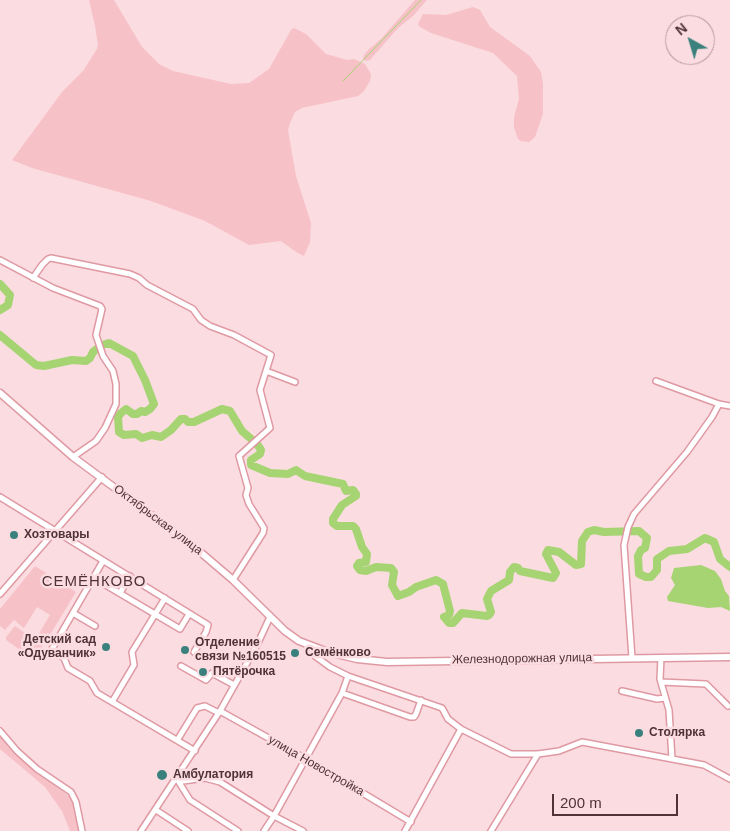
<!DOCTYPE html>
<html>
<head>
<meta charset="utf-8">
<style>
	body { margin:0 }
	#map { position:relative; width:730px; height:831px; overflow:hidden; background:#fbdce0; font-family:Arial,sans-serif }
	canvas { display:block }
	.north { position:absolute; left:665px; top:15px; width:50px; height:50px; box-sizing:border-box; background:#fbdce0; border:1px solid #b7989c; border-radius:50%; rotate:321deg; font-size:14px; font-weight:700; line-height:20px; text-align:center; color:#503337 }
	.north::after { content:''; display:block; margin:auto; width:18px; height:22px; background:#3a817d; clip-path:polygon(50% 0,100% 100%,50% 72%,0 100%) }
	.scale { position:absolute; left:552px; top:794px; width:126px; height:22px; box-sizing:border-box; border:2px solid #503337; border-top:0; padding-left:6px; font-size:15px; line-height:18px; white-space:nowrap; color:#503337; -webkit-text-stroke:4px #fbdce0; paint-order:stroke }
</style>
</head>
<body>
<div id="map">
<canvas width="730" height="831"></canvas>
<div class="north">N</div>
<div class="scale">200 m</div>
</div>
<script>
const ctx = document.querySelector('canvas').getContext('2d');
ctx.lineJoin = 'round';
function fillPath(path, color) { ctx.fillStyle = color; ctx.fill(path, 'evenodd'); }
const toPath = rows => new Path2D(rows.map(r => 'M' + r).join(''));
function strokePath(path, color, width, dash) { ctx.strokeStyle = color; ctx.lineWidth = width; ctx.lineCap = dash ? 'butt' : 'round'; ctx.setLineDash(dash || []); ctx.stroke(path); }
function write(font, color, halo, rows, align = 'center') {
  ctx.font = font + ' Arial,sans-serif'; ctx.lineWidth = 5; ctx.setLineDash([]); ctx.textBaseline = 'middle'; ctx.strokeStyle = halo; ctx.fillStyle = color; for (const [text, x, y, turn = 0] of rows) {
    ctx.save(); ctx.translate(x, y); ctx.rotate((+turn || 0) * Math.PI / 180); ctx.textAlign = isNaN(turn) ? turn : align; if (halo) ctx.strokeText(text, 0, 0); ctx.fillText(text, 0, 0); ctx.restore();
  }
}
fillPath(toPath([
	[89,0,114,0,142,47,159,64,173,71,231,84,249,83,269,69,291,30,294,28,306,34,326,54,347,60,354,59,365,64,371,74,370,81,364,91,358,96,302,108,295,112,290,123,288,130,296,176,311,223,310,242,304,256,296,252,281,241,249,245,205,221,151,201,32,168,12,160,62,92,83,71,97,49,98,45,95,26],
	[415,0,427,0,413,16,398,28,370,60,366,61,363,59,364,55,369,49,381,39],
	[473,7,480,10,490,27,530,56,541,72,543,84,543,114,535,137,529,142,521,141,518,139,514,128,514,117,519,99,517,76,493,53,431,33,420,27,418,24,423,14,446,15],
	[35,566,76,592,45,643,37,637,50,615,37,607,24,628,14,620,5,630,0,626,0,609],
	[15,626,43,645,36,658,33,659,6,640,6,637],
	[0,735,8,747,28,764,72,799,76,805,80,831,70,831,62,811,45,787,0,749]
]), '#f7c1c8');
fillPath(toPath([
	[701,565,715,571,721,579,725,591,729,596,730,611,721,607,708,608,668,601,667,597,675,585,671,578,674,568]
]), '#a6d473');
strokePath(toPath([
	[343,81,421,0]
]), '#a6d473', 1);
strokePath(toPath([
	[0,284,10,295,8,305,0,310],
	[0,335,36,365,44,366,72,360,86,361,90,358,93,352,102,345,109,343,133,356,145,380,154,404,150,409,145,412,141,411,137,414,133,414,126,409,121,413,118,417,119,432,124,435,136,434,142,438,152,435,161,437,171,430,181,419,185,419,188,422,194,422,222,409,230,411,242,431,257,444,261,450,260,454,251,460,251,465,270,473,288,474,296,470,305,476,343,484,346,491,353,490,356,494,356,496,342,505,333,519,333,523,337,526,353,526,356,529,362,547,367,554,366,562,359,563,357,566,360,570,366,571,376,567,391,568,394,572,392,585,398,596,409,592,416,587,436,580,443,584,450,611,449,615,444,617,449,623,453,623,462,613,487,616,489,615,491,612,487,599,491,591,509,580,510,572,514,567,518,568,520,571,553,578,556,573,546,554,548,550,559,552,576,565,581,564,582,541,588,532,594,530,604,532,639,531,647,538,645,548,641,550,638,556,639,574,646,577,651,577,657,570,657,559,669,551,687,549,705,538,714,542,720,559,730,567]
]), '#a6d473', 8);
const minor = toPath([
	[0,260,53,288,100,306,102,309,96,335,103,356,113,371,116,384,116,404,105,428,96,441,73,457],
	[33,278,42,265,48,259,51,258,130,274,139,278,147,285,193,309,201,320,210,326,234,335,271,355,260,390,270,428,239,456,248,488,246,495,249,504,264,528,263,533,233,580],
	[266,371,295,382],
	[656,381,719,404,730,406],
	[0,497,208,625,206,632,194,652],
	[103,561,52,649,64,658,68,668,90,681,97,693,195,751],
	[94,578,180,629,189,614],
	[120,593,130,576],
	[0,594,102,477],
	[73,613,95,626],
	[315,648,315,656,330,667,348,676,442,708,448,719,461,729,511,754,538,754,559,751,582,742,704,765,730,779],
	[632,658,624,545,628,527,634,514,687,452,712,417,719,404],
	[661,658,660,679,669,710,672,759],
	[181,666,206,680,212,673,234,685],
	[661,682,706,684,728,706],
	[622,691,657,699,665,698],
	[342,693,410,717,414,717,416,714,421,700],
	[112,702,134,665,132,652,165,598],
	[220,711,306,759,411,822],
	[0,731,17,751,37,769,71,792,76,802,82,831],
	[178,739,197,708,205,706,219,713],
	[177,779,183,781,205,778,220,782,274,816,303,831],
	[177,779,190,800,238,831],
	[156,810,188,831],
	[141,831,220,711,257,645,270,617],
	[264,831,274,816,342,693,348,676],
	[405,831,461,729],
	[491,831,538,754]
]);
const tertiary = toPath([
	[0,393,73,457,192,545,233,580,285,631,299,641,328,652,357,659,387,662,730,657]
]);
strokePath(minor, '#df99a3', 8);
strokePath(tertiary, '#df99a3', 9);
strokePath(minor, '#fff', 5);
strokePath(tertiary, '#fff', 6);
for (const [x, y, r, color] of [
	[14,535,5,"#3a817d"],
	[106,647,5,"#3a817d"],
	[185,650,5,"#3a817d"],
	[295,653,5,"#3a817d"],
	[203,672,5,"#3a817d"],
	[639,733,5,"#3a817d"],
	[162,775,6,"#3a817d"]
]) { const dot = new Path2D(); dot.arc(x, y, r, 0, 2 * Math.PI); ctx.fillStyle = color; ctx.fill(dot); strokePath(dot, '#fbdce0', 2); }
write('12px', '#503337', '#fbdce0', [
	["Октябрьская улица",158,520,37],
	["Железнодорожная улица",522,659,-1],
	["улица Новостройка",316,766,30]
]);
write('bold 12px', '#503337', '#fbdce0', [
	["Хозтовары",24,535],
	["Детский сад",96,640,"right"],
	["«Одуванчик»",96,654,"right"],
	["Отделение",195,643],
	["связи №160515",195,657],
	["Семёнково",305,653],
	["Пятёрочка",213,672],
	["Столярка",649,733],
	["Амбулатория",173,775]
], 'left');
ctx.letterSpacing = '1px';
write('15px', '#503337', '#fbdce0', [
	["СЕМЁНКОВО",94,582]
]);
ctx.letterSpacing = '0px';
</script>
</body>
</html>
